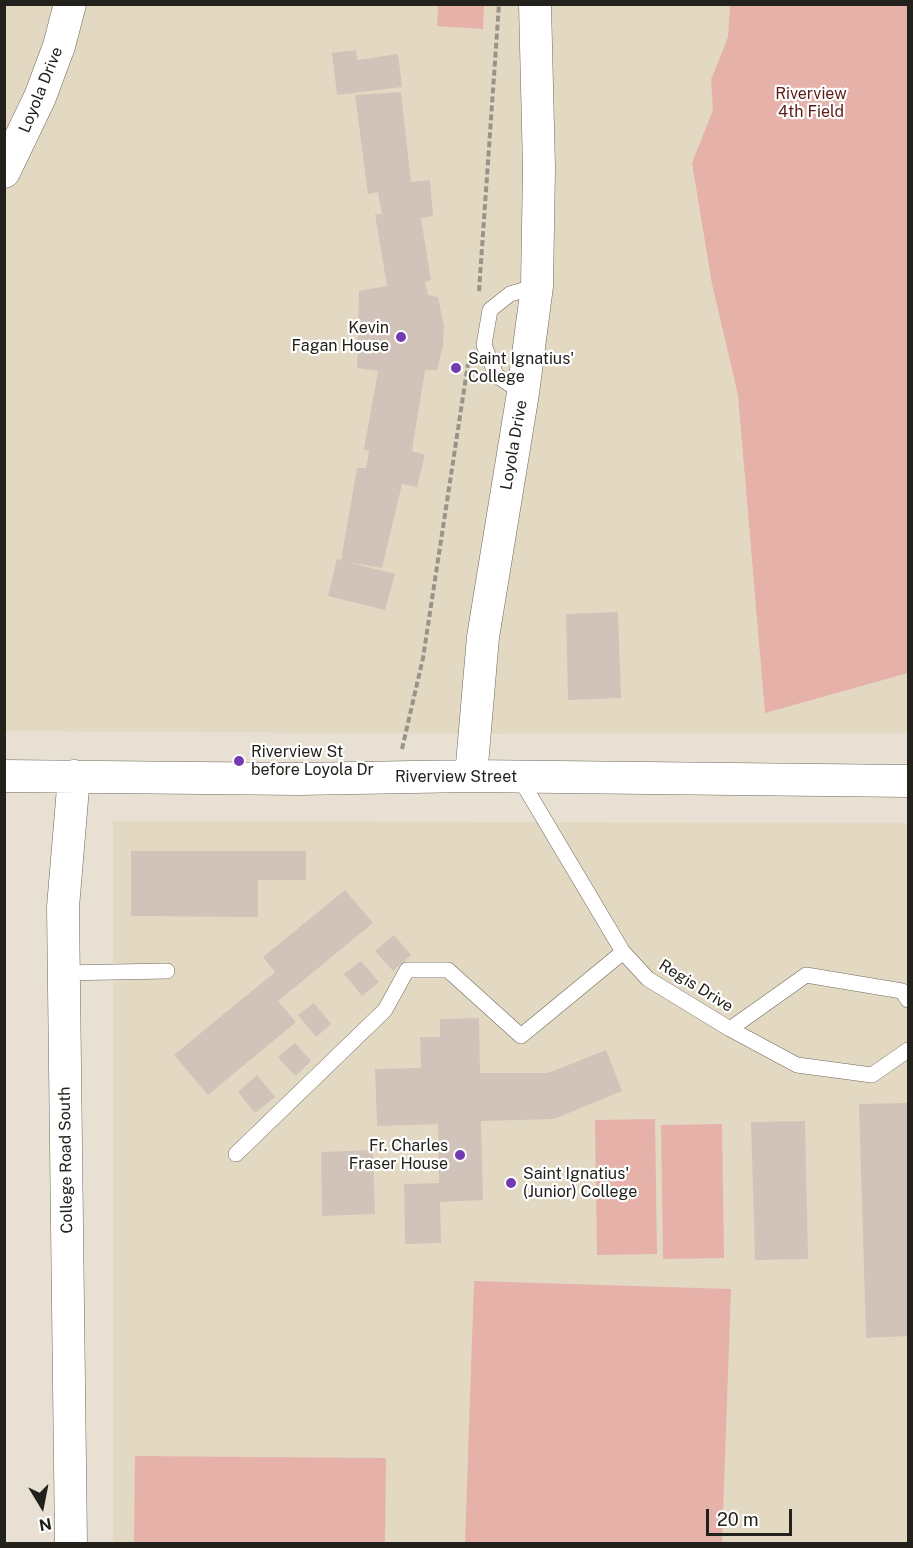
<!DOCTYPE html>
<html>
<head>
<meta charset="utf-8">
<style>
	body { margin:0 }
	#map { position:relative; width:913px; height:1548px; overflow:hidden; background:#e8e1d3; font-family:"Public Sans",sans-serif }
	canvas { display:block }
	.frame { position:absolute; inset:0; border:6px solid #23211c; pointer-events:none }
	.north { position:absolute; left:12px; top:1476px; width:60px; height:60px; -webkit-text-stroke:4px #fff; paint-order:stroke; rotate:170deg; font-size:16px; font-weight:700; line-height:24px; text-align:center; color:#23211c }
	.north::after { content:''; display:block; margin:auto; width:21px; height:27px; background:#23211c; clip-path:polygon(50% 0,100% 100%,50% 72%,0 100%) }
	.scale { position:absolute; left:706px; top:1509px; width:86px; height:27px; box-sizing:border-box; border:3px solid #23211c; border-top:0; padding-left:8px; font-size:18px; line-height:21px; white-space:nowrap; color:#23211c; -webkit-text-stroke:4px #fff; paint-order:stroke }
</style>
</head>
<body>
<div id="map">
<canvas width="913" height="1548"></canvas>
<div class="frame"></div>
<div class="north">N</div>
<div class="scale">20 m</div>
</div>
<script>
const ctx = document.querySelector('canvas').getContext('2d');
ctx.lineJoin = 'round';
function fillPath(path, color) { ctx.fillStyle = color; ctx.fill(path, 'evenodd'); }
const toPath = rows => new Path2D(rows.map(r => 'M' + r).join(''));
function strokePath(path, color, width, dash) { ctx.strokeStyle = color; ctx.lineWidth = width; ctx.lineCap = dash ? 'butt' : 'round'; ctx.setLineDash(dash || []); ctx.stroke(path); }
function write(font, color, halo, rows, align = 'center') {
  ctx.font = font + ' "Public Sans",sans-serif'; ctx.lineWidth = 4.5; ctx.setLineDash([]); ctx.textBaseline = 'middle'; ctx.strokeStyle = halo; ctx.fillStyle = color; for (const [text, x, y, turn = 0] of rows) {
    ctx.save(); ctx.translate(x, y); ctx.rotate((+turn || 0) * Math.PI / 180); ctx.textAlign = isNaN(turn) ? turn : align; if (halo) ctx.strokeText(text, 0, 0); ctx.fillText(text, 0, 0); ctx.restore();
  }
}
fillPath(toPath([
	[5,5,908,5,908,733,485,734,5,731],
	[113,821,908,823,908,1543,113,1544]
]), '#e3d9c3');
fillPath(toPath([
	[438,5,484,5,483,29,437,26],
	[730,5,908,5,908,673,765,713,738,395,712,284,692,163,713,110,711,80,728,37],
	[655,1119,657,1254,597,1255,595,1120],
	[722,1124,724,1258,663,1259,661,1125],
	[474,1281,731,1289,722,1543,465,1543],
	[135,1456,386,1458,385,1543,134,1543]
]), '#e5b1a9');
fillPath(toPath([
	[356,50,357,60,398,54,402,87,337,95,332,53],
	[401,92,411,182,430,180,433,216,421,218,431,280,425,282,428,295,438,297,444,327,443,346,437,370,425,370,412,451,425,455,417,487,402,484,382,568,347,562,395,574,385,610,328,596,337,559,341,560,357,468,366,468,369,451,364,449,378,371,357,368,359,291,387,286,375,214,382,214,378,192,368,194,355,95],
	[618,612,621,698,568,700,566,614],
	[131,851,306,851,306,880,258,880,258,917,131,916],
	[345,890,373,923,278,1001,296,1022,208,1095,174,1055,275,972,263,957],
	[394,935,411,955,393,971,375,951],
	[361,961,379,982,362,996,344,974],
	[314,1003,331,1024,316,1037,298,1015],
	[479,1018,480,1073,548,1073,606,1050,622,1091,554,1119,481,1121,483,1200,440,1202,441,1243,405,1244,404,1184,439,1183,438,1124,377,1126,375,1069,421,1068,420,1037,440,1037,440,1019],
	[295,1043,311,1061,295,1076,278,1057],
	[257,1075,275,1097,255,1113,238,1092],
	[908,1103,908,1336,866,1338,859,1104],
	[805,1121,808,1259,755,1260,751,1122],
	[373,1150,375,1214,322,1216,321,1152]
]), '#d1c3b9');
const lane = toPath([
	[523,393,496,375,484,345,490,310,510,294,537,286],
	[519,777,623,952,648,979,730,1029,797,1065,872,1075,908,1050],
	[63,973,167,971],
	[730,1029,806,975,902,991,908,1000],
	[236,1154,385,1010,407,970,448,970,521,1036,623,952]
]);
const street = toPath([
	[4,172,40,97,59,46,70,4],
	[4,776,298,779,471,776,908,781],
	[471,776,483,637,523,393,537,286,539,168,535,4],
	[71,1544,63,907,74,776]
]);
strokePath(lane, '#6f695c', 16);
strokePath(street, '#6f695c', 33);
strokePath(toPath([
	[479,291,499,4],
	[402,749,423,658,468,364]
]), '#99948a', 4, [6, 3]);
strokePath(lane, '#fff', 15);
strokePath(street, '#fff', 32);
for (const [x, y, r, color] of [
	[401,337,6,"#743ab0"],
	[456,368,6,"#743ab0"],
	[239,761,6,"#743ab0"],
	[460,1155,6,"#743ab0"],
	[511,1183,6,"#743ab0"]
]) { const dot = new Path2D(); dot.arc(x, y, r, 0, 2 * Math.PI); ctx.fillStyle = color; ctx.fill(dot); strokePath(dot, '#fff', 2); }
write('16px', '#23211c', '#fff', [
	["Loyola Drive",41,90,-68],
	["Loyola Drive",514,445,-80],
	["Riverview Street",456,777],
	["Regis Drive",696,986,32],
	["College Road South",66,1160,-91]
]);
write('16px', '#5e1a14', '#fff', [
	["Riverview",811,94],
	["4th Field",811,112]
]);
write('16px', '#23211c', '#fff', [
	["Kevin",389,328,"right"],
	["Fagan House",389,346,"right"],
	["Saint Ignatius'",468,359],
	["College",468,377],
	["Riverview St",251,752],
	["before Loyola Dr",251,770],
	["Fr. Charles",448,1146,"right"],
	["Fraser House",448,1164,"right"],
	["Saint Ignatius'",523,1174],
	["(Junior) College",523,1192]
], 'left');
</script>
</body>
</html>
